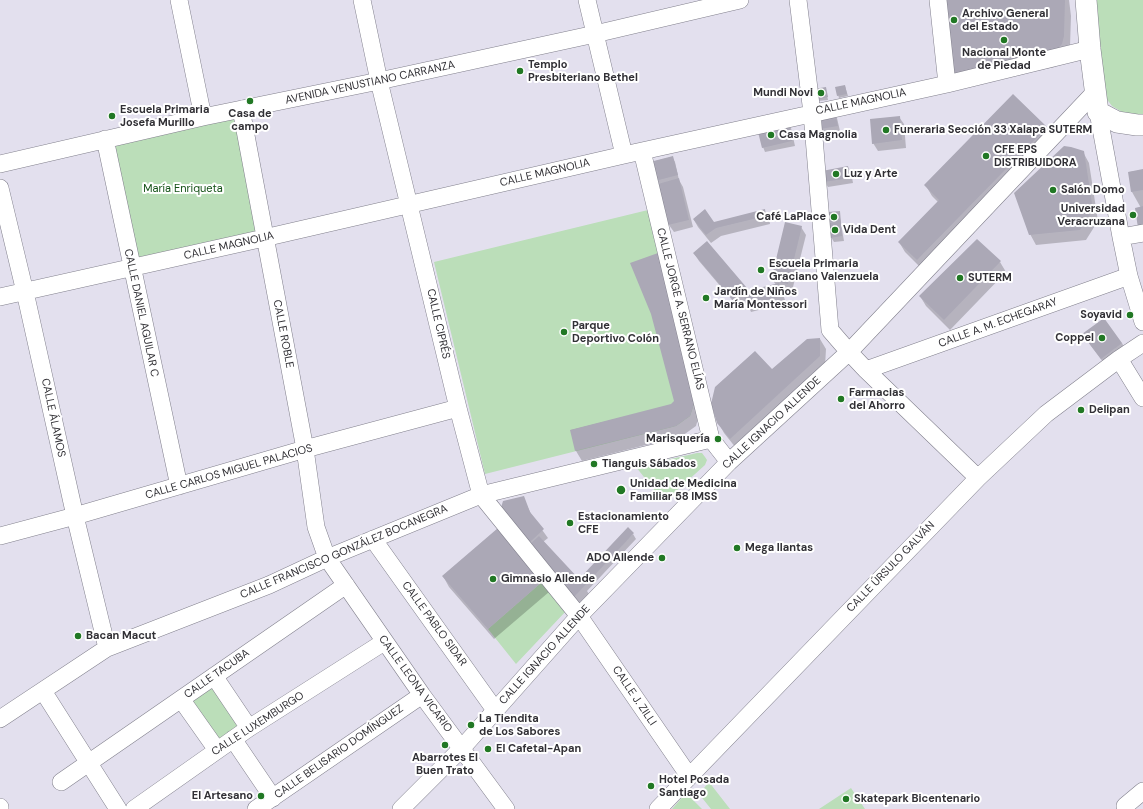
<!DOCTYPE html>
<html>
<head>
<meta charset="utf-8">
<style>
	body { margin:0 }
	canvas { display:block; background:#e3e0ee }
</style>
</head>
<body>
<canvas width="1143" height="809"></canvas>
<script>
const ctx = document.querySelector('canvas').getContext('2d');
ctx.lineJoin = 'round';
function fillPath(path, color) { ctx.fillStyle = color; ctx.fill(path, 'evenodd'); }
const toPath = rows => new Path2D(rows.map(r => 'M' + r).join(''));
function strokePath(path, color, width, dash) { ctx.strokeStyle = color; ctx.lineWidth = width; ctx.lineCap = dash ? 'butt' : 'round'; ctx.setLineDash(dash || []); ctx.stroke(path); }
function write(font, color, halo, rows, align = 'center') {
  ctx.font = font + ' "DM Sans",sans-serif'; ctx.lineWidth = 4; ctx.setLineDash([]); ctx.textBaseline = 'middle'; ctx.strokeStyle = halo; ctx.fillStyle = color; for (const [text, x, y, turn = 0] of rows) {
    ctx.save(); ctx.translate(x, y); ctx.rotate((+turn || 0) * Math.PI / 180); ctx.textAlign = isNaN(turn) ? turn : align; if (halo) ctx.strokeText(text, 0, 0); ctx.fillText(text, 0, 0); ctx.restore();
  }
}
fillPath(toPath([
	[1094,0,1143,0,1143,117,1127,115,1112,106,1102,93],
	[241,109,264,238,132,268,105,139],
	[648,210,695,401,690,416,676,426,485,474,434,262],
	[697,453,702,453,705,457,707,460,705,465,664,502,636,467],
	[543,581,567,610,516,664,488,629],
	[213,678,247,728,217,748,184,699],
	[709,782,730,809,711,809,699,794],
	[851,788,865,809,819,809],
	[686,793,702,809,672,809]
]), '#bbdeb9');
fillPath(toPath([
	[943,0,1069,0,1071,16,1070,47,1068,55,1055,67,954,88],
	[845,86,848,96,839,98,836,88],
	[826,90,828,100,818,101,817,99],
	[1014,96,1046,128,1052,138,923,270,905,252,899,242,938,202,932,196,926,186],
	[834,113,837,118,840,131,824,134,821,129],
	[899,117,904,124,906,148,878,151,873,143],
	[788,123,791,128,795,146,765,152,763,147],
	[1083,152,1089,163,1098,221,1086,240,1036,245,1030,234],
	[672,157,675,162,679,180,683,187,693,227,674,232,669,225,651,162],
	[848,167,851,172,853,183,828,187,825,182],
	[1143,170,1143,235,1141,208,1132,192,1129,172],
	[764,210,769,217,770,224,721,236,711,243,698,227,694,220,714,223],
	[839,212,844,241,834,242,831,237,830,222],
	[801,227,806,235,792,291,781,288,786,303,751,312,746,300,738,307,699,261,694,253,707,242,748,292,776,285,772,279],
	[1000,262,1006,272,950,330,926,306,920,296],
	[652,314,700,412,696,426,682,436,582,461,576,451,571,430,672,405,675,401],
	[820,339,826,349,825,367,736,448,724,433,718,422,772,370],
	[1088,342,1122,343,1126,351,1106,366],
	[523,497,532,516,548,538,543,542,579,581,633,534,636,539,587,591,589,594,579,604,506,519],
	[443,576,543,582,549,592,494,639,449,587]
]), '#0003');
fillPath(toPath([
	[942,0,1065,0,1064,36,1062,44,1056,51,947,78],
	[845,85,847,94,837,96,835,87],
	[826,87,828,97,816,100,814,89],
	[1013,94,1047,127,917,260,898,242,939,200,924,185],
	[835,112,838,126,820,129,818,116],
	[900,116,902,140,872,144,870,119],
	[789,122,792,141,762,148,757,128],
	[1064,146,1071,147,1084,151,1093,210,1080,230,1029,235,1014,193],
	[673,156,678,175,655,181,650,162],
	[848,166,850,178,824,182,822,171],
	[1143,169,1143,190,1131,192,1128,172],
	[679,178,689,220,668,225,658,184],
	[1143,206,1143,228,1138,228,1135,208],
	[705,209,714,222,765,209,766,216,716,228,706,235,693,219],
	[840,211,842,236,830,238,828,223,837,222,829,222,828,212],
	[785,222,802,226,788,284,771,280],
	[977,239,1001,261,944,320,919,296],
	[707,241,747,288,733,300,693,253],
	[658,253,695,401,690,416,676,426,575,451,570,430,671,404,674,401,651,314,630,263],
	[779,283,782,296,746,305,743,292],
	[1104,318,1122,343,1101,359,1082,334],
	[820,338,820,356,730,439,717,423,711,404,715,387,755,351,772,369,807,339],
	[524,496,530,512,544,529,529,543,500,511,503,501],
	[628,527,634,533,574,597,530,544,539,536,579,579],
	[498,528,543,581,488,629,442,576]
]), '#aba8b6');
const minor = toPath([
	[179,0,203,117],
	[362,0,379,81,458,408,481,495,579,616,689,776],
	[587,0,624,155],
	[798,0,812,113,830,330,849,352,866,370,978,478],
	[938,0,947,84],
	[241,109,305,449,316,527,327,558,422,695,506,809],
	[1098,112,1121,237,1129,276,1143,322],
	[105,139,179,486],
	[642,151,711,439,729,462],
	[0,164,203,117,379,81,595,34,740,0],
	[0,188,25,292,75,516,107,648],
	[1121,237,1143,233],
	[0,297,264,238,624,155,947,84,1090,49],
	[1119,359,1143,398],
	[866,370,1129,276],
	[0,536,75,516,305,449,458,408],
	[373,539,495,710],
	[214,676,249,728],
	[43,691,118,809],
	[181,699,217,750],
	[0,719,107,648,269,585,327,558,481,495,711,439],
	[233,739,273,798],
	[61,782,346,585],
	[1125,806,1143,791],
	[0,807,0,809],
	[134,809,249,728,384,642],
	[256,809,422,695],
	[401,809,462,748,579,616,729,462,849,352,1095,92],
	[658,809,978,478,1046,414,1119,359,1143,343]
]);
const major = toPath([
	[1086,0,1090,49,1098,112,1117,122,1137,125,1143,125]
]);
strokePath(minor, '#82808d', 18);
strokePath(major, '#82808d', 22);
strokePath(minor, '#fff', 17);
strokePath(major, '#fff', 21);
for (const [x, y, r, color] of [
	[954,20,4,"#217824"],
	[1004,40,4,"#217824"],
	[520,71,4,"#217824"],
	[821,93,4,"#217824"],
	[250,101,4,"#217824"],
	[112,116,4,"#217824"],
	[886,130,4,"#217824"],
	[771,135,4,"#217824"],
	[986,156,4,"#217824"],
	[836,174,4,"#217824"],
	[1053,190,4,"#217824"],
	[1133,215,4,"#217824"],
	[834,217,4,"#217824"],
	[835,230,4,"#217824"],
	[761,270,4,"#217824"],
	[960,278,4,"#217824"],
	[706,298,4,"#217824"],
	[1130,315,4,"#217824"],
	[564,332,4,"#217824"],
	[1102,338,4,"#217824"],
	[841,399,4,"#217824"],
	[1081,410,4,"#217824"],
	[718,439,4,"#217824"],
	[594,464,4,"#217824"],
	[621,490,5,"#217824"],
	[570,523,4,"#217824"],
	[737,548,4,"#217824"],
	[662,558,4,"#217824"],
	[493,579,4,"#217824"],
	[78,636,4,"#217824"],
	[471,725,4,"#217824"],
	[445,745,4,"#217824"],
	[488,749,4,"#217824"],
	[651,786,4,"#217824"],
	[261,796,4,"#217824"],
	[846,799,4,"#217824"]
]) { const dot = new Path2D(); dot.arc(x, y, r, 0, 2 * Math.PI); ctx.fillStyle = color; ctx.fill(dot); strokePath(dot, '#fff', 1.5); }
write('bold 11px', '#313035', '#fff', [
	["Archivo General",962,14],
	["del Estado",962,27],
	["Nacional Monte",1004,53,"center"],
	["de Piedad",1004,66,"center"],
	["Templo",528,65],
	["Presbiteriano Bethel",528,78],
	["Mundi Novi",813,93,"right"],
	["Escuela Primaria",120,110],
	["Josefa Murillo",120,123],
	["Casa de",250,114,"center"],
	["campo",250,127,"center"],
	["Funeraria Sección 33 Xalapa SUTERM",894,130],
	["Casa Magnolia",779,135],
	["CFE EPS",994,150],
	["DISTRIBUIDORA",994,163],
	["Luz y Arte",844,174],
	["Salón Domo",1061,190],
	["Universidad",1125,209,"right"],
	["Veracruzana",1125,222,"right"],
	["Café LaPlace",826,217,"right"],
	["Vida Dent",843,230],
	["Escuela Primaria",769,264],
	["Graciano Valenzuela",769,277],
	["SUTERM",968,278],
	["Jardín de Niños",714,292],
	["María Montessori",714,305],
	["Soyavid",1122,315,"right"],
	["Parque",572,326],
	["Deportivo Colón",572,339],
	["Coppel",1094,338,"right"],
	["Farmacias",849,393],
	["del Ahorro",849,406],
	["Delipan",1089,410],
	["Marisquería",710,439,"right"],
	["Tianguis Sábados",602,464],
	["Unidad de Medicina",630,484],
	["Familiar 58 IMSS",630,497],
	["Estacionamiento",578,517],
	["CFE",578,530],
	["Mega llantas",745,548],
	["ADO Allende",654,558,"right"],
	["Gimnasio Allende",501,579],
	["Bacan Macut",86,636],
	["La Tiendita",479,719],
	["de Los Sabores",479,732],
	["El Cafetal-Apan",496,749],
	["Abarrotes El",445,758,"center"],
	["Buen Trato",445,771,"center"],
	["Hotel Posada",659,780],
	["Santiago",659,793],
	["El Artesano",253,796,"right"],
	["Skatepark Bicentenario",854,799]
], 'left');
write('11px', '#313035', '#fff', [
	["AVENIDA VENUSTIANO CARRANZA",370,83,-12],
	["CALLE MAGNOLIA",861,102,-12],
	["CALLE MAGNOLIA",545,173,-13],
	["CALLE MAGNOLIA",229,246,-13],
	["CALLE JORGE A. SERRANO ELÍAS",680,309,76],
	["CALLE DANIEL AGUILAR C",141,313,78],
	["CALLE A. M. ECHEGARAY",998,323,-20],
	["CALLE CIPRÉS",438,324,77],
	["CALLE ROBLE",283,334,79],
	["CALLE ÁLAMOS",53,418,78],
	["CALLE IGNACIO ALLENDE",772,423,-43],
	["CALLE CARLOS MIGUEL PALACIOS",229,472,-16],
	["CALLE FRANCISCO GONZÁLEZ BOCANEGRA",344,552,-23],
	["CALLE ÚRSULO GALVÁN",891,567,-46],
	["CALLE PABLO SIDAR",434,624,54],
	["CALLE IGNACIO ALLENDE",545,655,-48],
	["CALLE TACUBA",217,674,-35],
	["CALLE LEONA VICARIO",415,684,54],
	["CALLE J. ZILLI",634,696,56],
	["CALLE LUXEMBURGO",258,724,-33],
	["CALLE BELISARIO DOMÍNGUEZ",339,752,-35]
]);
write('11px', '#135116', '#fff', [
	["María Enriqueta",183,189]
]);
</script>
</body>
</html>
